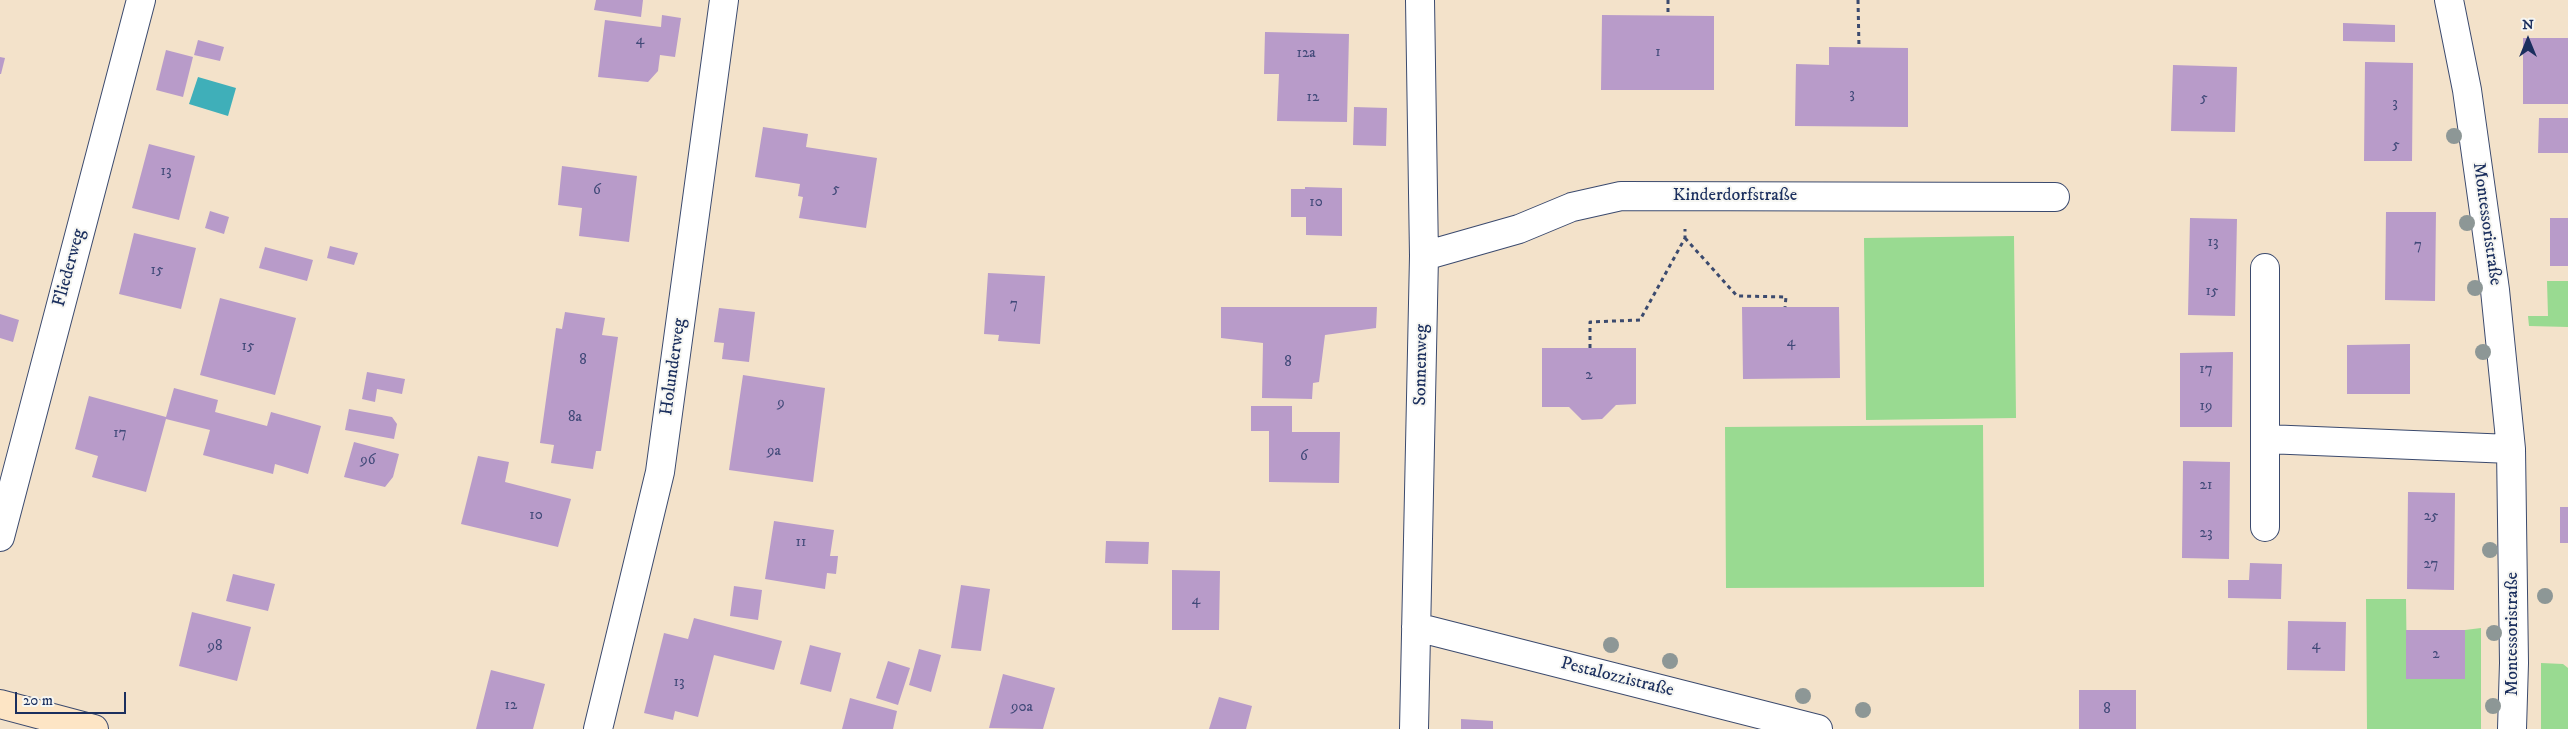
<!DOCTYPE html>
<html>
<head>
<meta charset="utf-8">
<style>
	body { margin:0 }
	#map { position:relative; width:2568px; height:729px; overflow:hidden; background:#f3e2ca; font-family:"IM FELL DW Pica",serif }
	canvas { display:block }
	.north { position:absolute; left:2503px; top:15px; width:50px; height:50px; -webkit-text-stroke:4px #f6f6f2; paint-order:stroke; rotate:0deg; font-size:14px; font-weight:700; line-height:20px; text-align:center; color:#1b2f5e }
	.north::after { content:''; display:block; margin:auto; width:18px; height:22px; background:#1b2f5e; clip-path:polygon(50% 0,100% 100%,50% 72%,0 100%) }
	.scale { position:absolute; left:15px; top:692px; width:111px; height:22px; box-sizing:border-box; border:2px solid #1b2f5e; border-top:0; padding-left:6px; font-size:15px; line-height:18px; white-space:nowrap; color:#1b2f5e; -webkit-text-stroke:4px #f6f6f2; paint-order:stroke }
</style>
</head>
<body>
<div id="map">
<canvas width="2568" height="729"></canvas>
<div class="north">N</div>
<div class="scale">20 m</div>
</div>
<script>
const ctx = document.querySelector('canvas').getContext('2d');
ctx.lineJoin = 'round';
function fillPath(path, color) { ctx.fillStyle = color; ctx.fill(path, 'evenodd'); }
const toPath = rows => new Path2D(rows.map(r => 'M' + r).join(''));
function strokePath(path, color, width, dash) { ctx.strokeStyle = color; ctx.lineWidth = width; ctx.lineCap = dash ? 'butt' : 'round'; ctx.setLineDash(dash || []); ctx.stroke(path); }
function write(font, color, halo, rows, align = 'center') {
  ctx.font = font + ' "IM FELL DW Pica",serif'; ctx.lineWidth = 4; ctx.setLineDash([]); ctx.textBaseline = 'middle'; ctx.strokeStyle = halo; ctx.fillStyle = color; for (const [text, x, y, turn = 0] of rows) {
    ctx.save(); ctx.translate(x, y); ctx.rotate((+turn || 0) * Math.PI / 180); ctx.textAlign = isNaN(turn) ? turn : align; if (halo) ctx.strokeText(text, 0, 0); ctx.fillText(text, 0, 0); ctx.restore();
  }
}
fillPath(toPath([
	[2014,236,2016,418,1866,420,1864,238],
	[2547,281,2568,281,2568,327,2529,326,2528,316,2548,316],
	[1983,425,1984,587,1726,588,1725,427],
	[2366,599,2406,599,2407,679,2465,679,2465,630,2481,628,2481,729,2367,729],
	[2541,663,2563,664,2568,668,2568,729,2541,729]
]), '#99da91');
fillPath(toPath([
	[198,77,236,88,228,116,189,104]
]), '#3fafb9');
fillPath(toPath([
	[596,0,643,0,641,17,594,10],
	[662,15,681,18,675,57,660,55,658,71,648,82,598,77,605,20,661,27],
	[1602,15,1714,16,1714,90,1601,90],
	[2343,23,2395,25,2395,42,2343,41],
	[1265,32,1349,34,1347,122,1277,121,1279,74,1264,74],
	[2523,38,2568,38,2568,104,2523,104],
	[198,40,224,47,220,61,194,55],
	[1829,47,1908,48,1908,127,1795,126,1796,64,1829,65],
	[166,50,193,57,183,97,156,90],
	[0,57,5,58,1,74,0,74],
	[2365,62,2413,63,2412,161,2364,161],
	[2173,65,2237,67,2235,132,2171,131],
	[1354,107,1387,108,1386,146,1353,145],
	[2539,118,2568,118,2568,153,2538,153],
	[763,127,808,134,806,147,877,158,866,228,799,218,803,197,798,196,800,184,755,177],
	[149,144,195,156,179,220,132,208],
	[562,166,637,176,629,242,579,236,582,208,558,205],
	[1305,187,1342,188,1342,236,1306,235,1306,217,1291,217,1291,189,1305,189],
	[210,211,229,217,224,234,205,228],
	[2386,212,2436,212,2435,301,2385,300],
	[2190,218,2237,219,2235,316,2188,315],
	[2550,218,2568,218,2568,266,2550,266],
	[134,233,196,248,181,309,119,294],
	[330,246,358,253,354,265,327,258],
	[265,247,313,260,307,281,259,268],
	[988,273,1045,276,1040,344,998,341,999,335,984,334],
	[220,298,296,318,275,395,200,375],
	[1221,307,1377,307,1376,328,1325,335,1319,382,1313,383,1312,399,1262,398,1263,343,1221,338],
	[1742,307,1839,307,1840,378,1743,379],
	[719,308,755,312,749,362,722,359,724,343,714,342],
	[565,312,605,318,602,335,618,337,601,451,596,451,593,469,551,463,554,445,540,443,556,328,562,329],
	[0,314,19,320,13,342,0,338],
	[2410,344,2410,394,2347,394,2347,345],
	[1542,348,1636,348,1636,404,1616,405,1602,419,1582,420,1569,407,1542,407],
	[2233,352,2232,427,2180,427,2180,353],
	[367,372,405,379,402,394,377,389,375,402,362,399],
	[743,375,825,388,813,482,729,470],
	[174,388,218,400,215,412,267,426,271,412,321,426,308,474,275,464,273,474,203,455,210,430,166,419,146,492,92,477,98,456,75,449,89,396,166,417],
	[1251,406,1292,406,1292,432,1340,432,1339,483,1269,482,1269,431,1251,431],
	[349,409,392,417,397,424,394,439,345,430],
	[354,442,399,454,393,477,385,487,344,477],
	[478,456,509,462,505,482,571,499,558,547,461,524],
	[2183,461,2230,462,2229,559,2182,558],
	[2408,492,2455,493,2454,590,2407,589],
	[2560,507,2568,507,2568,543,2560,543],
	[774,521,834,530,830,556,838,556,836,574,827,573,825,589,765,579],
	[1106,541,1149,542,1148,564,1105,563],
	[2250,563,2282,564,2281,599,2228,598,2228,580,2249,580],
	[1172,570,1220,571,1219,630,1172,630],
	[233,574,275,584,268,611,226,601],
	[961,585,990,589,981,651,951,648],
	[734,586,762,590,758,620,730,616],
	[192,612,251,627,237,681,179,666],
	[694,618,782,641,774,670,714,655,698,717,675,711,673,720,644,713,664,633,688,639],
	[2288,621,2346,622,2345,671,2287,670],
	[2406,630,2465,630,2465,679,2406,679],
	[810,645,841,653,831,692,800,684],
	[919,649,941,655,931,692,909,685],
	[888,661,910,668,898,705,876,698],
	[491,670,545,684,533,729,476,729],
	[1003,674,1055,688,1043,729,989,728],
	[2079,690,2136,690,2136,729,2079,729],
	[1219,697,1252,706,1246,729,1209,729],
	[850,698,897,711,893,729,842,729],
	[1461,719,1493,721,1493,729,1461,729]
]), '#b89bc9');
const minor = toPath([
	[2449,0,2467,90,2495,290,2511,449,2514,663,2512,729],
	[1424,256,1519,229,1572,207,1621,196,2055,197],
	[2265,268,2265,527],
	[2266,439,2511,449],
	[0,537,141,0],
	[1416,627,1818,729],
	[598,729,660,472,724,0],
	[1414,729,1424,256,1420,0]
]);
const secondary = toPath([
	[0,704,94,729]
]);
strokePath(minor, '#3b4a6e', 30);
strokePath(secondary, '#3b4a6e', 30);
strokePath(toPath([
	[1668,0,1668,16],
	[1858,0,1859,48],
	[1685,238,1737,296,1786,297,1785,307],
	[1590,348,1590,322,1640,320,1685,238,1685,229]
]), '#3b4a6e', 3, [4, 4]);
strokePath(minor, '#fff', 28);
strokePath(secondary, '#fde5c5', 28);
ctx.fillStyle = '#8d9796';
for (const [x, y] of [
	[2454,136],
	[2467,223],
	[2475,288],
	[2483,352],
	[2490,550],
	[2545,596],
	[2494,633],
	[1611,645],
	[1670,661],
	[1803,696],
	[2493,706],
	[1863,710]
]) { ctx.beginPath(); ctx.arc(x, y, 8, 0, 2 * Math.PI); ctx.fill(); }
write('15px', '#424a79', null, [
	["4",640,41],
	["1",1658,53],
	["12a",1306,54],
	["3",1852,95],
	["12",1313,98],
	["5",2204,99],
	["3",2395,104],
	["5",2396,146],
	["13",166,172],
	["5",836,190],
	["6",597,191],
	["10",1316,203],
	["13",2213,243],
	["7",2418,246],
	["15",157,271],
	["15",2212,292],
	["7",1014,305],
	["4",1791,343],
	["15",248,347],
	["8",583,361],
	["8",1288,363],
	["17",2206,370],
	["2",1589,376],
	["9",781,404],
	["19",2206,407],
	["8a",575,418],
	["17",120,434],
	["9a",774,452],
	["6",1304,457],
	["96",368,461],
	["21",2206,486],
	["10",536,516],
	["25",2431,517],
	["23",2206,534],
	["11",801,543],
	["27",2431,565],
	["4",1196,601],
	["4",2316,646],
	["98",215,647],
	["2",2436,655],
	["13",679,683],
	["12",511,706],
	["90a",1022,708],
	["8",2107,710]
]);
write('18px', '#1b2f5e', '#f6f6f2', [
	["Kinderdorfstraße",1735,196],
	["Montessoristraße",2486,224,82],
	["Fliederweg",70,268,-75],
	["Sonnenweg",1422,365,-89],
	["Holunderweg",674,367,-82],
	["Montessoristraße",2513,634,-90],
	["Pestalozzistraße",1617,678,14]
]);
</script>
</body>
</html>
